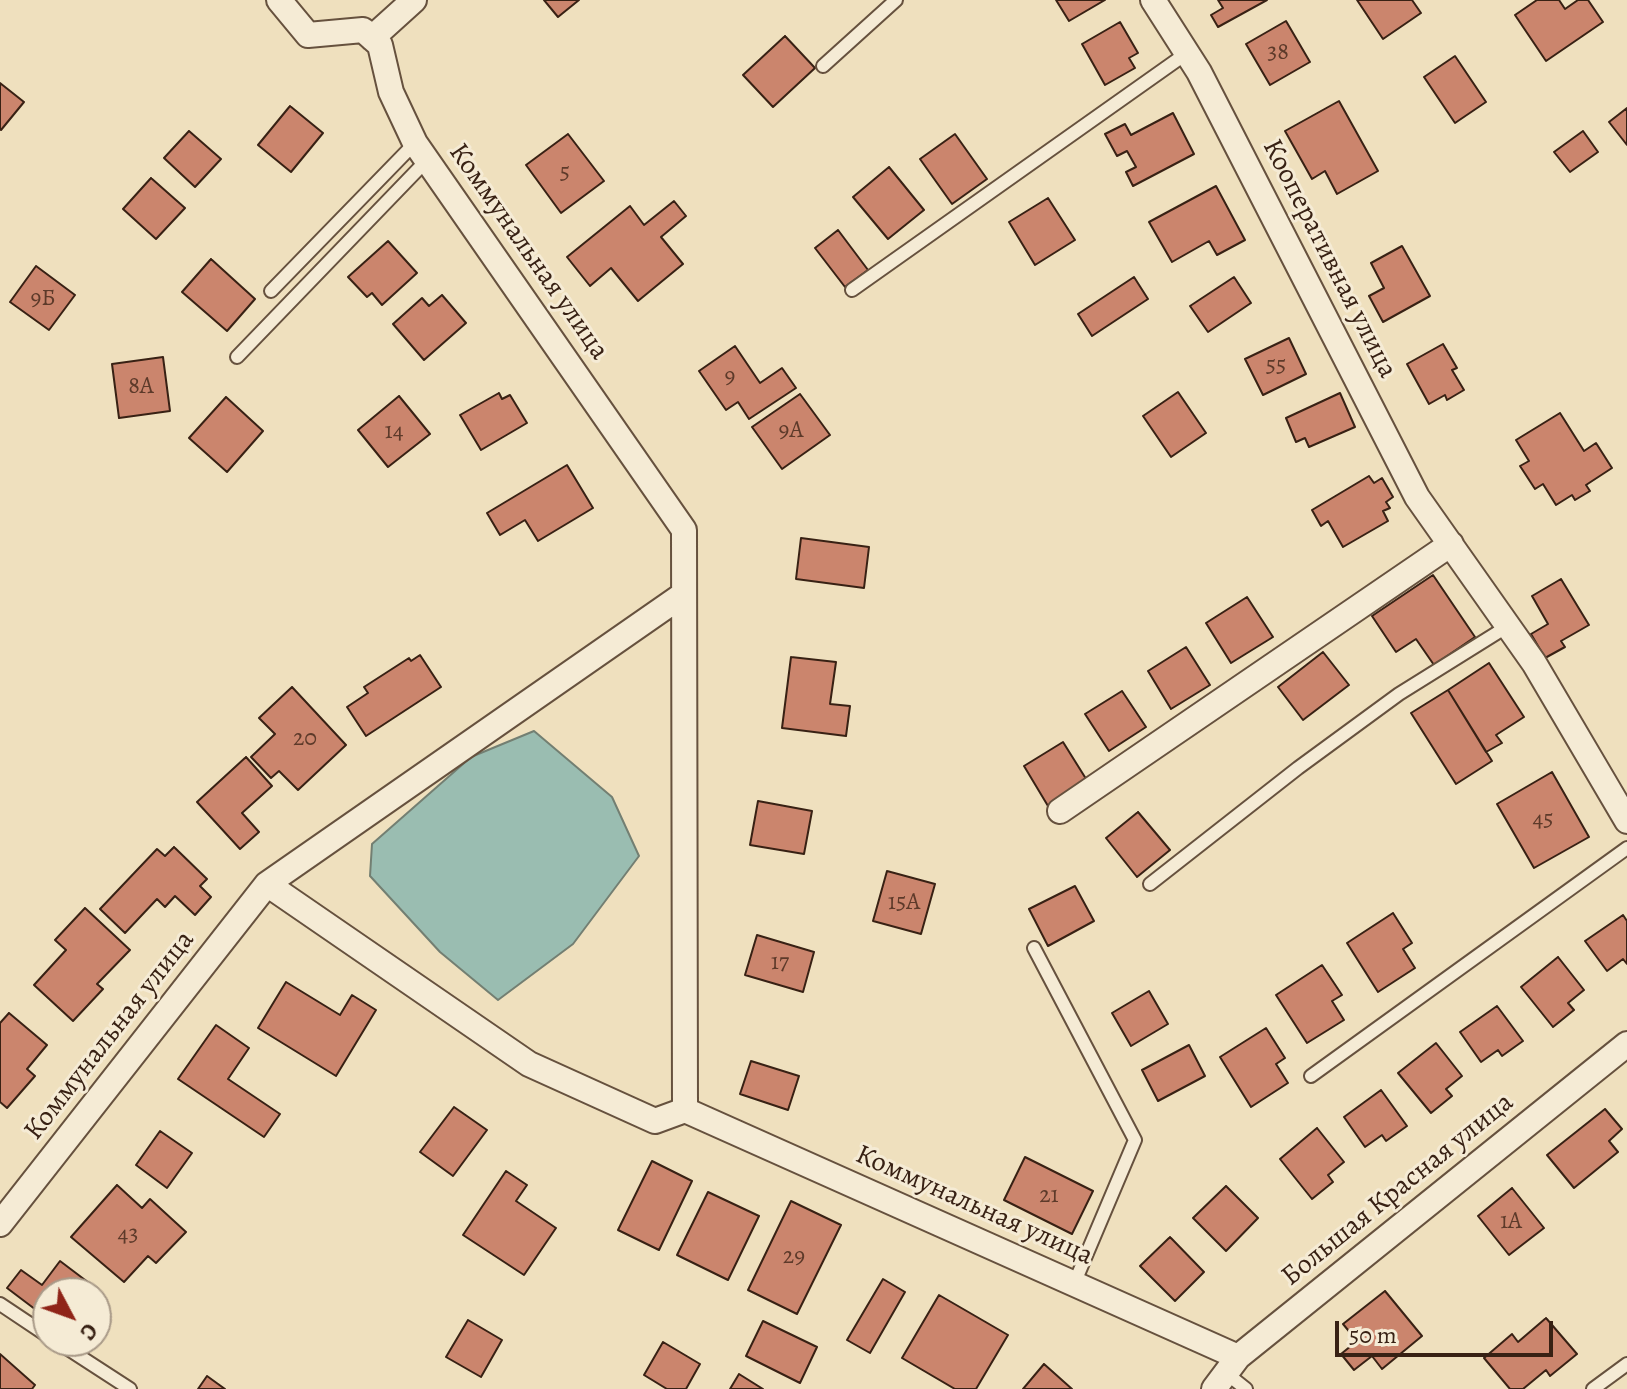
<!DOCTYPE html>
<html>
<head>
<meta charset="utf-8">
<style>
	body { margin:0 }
	#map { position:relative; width:1627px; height:1389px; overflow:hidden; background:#efe0be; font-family:Alegreya,serif }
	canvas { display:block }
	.north { position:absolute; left:32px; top:1277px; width:80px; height:80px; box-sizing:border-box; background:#f5ebd5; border:2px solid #a99a88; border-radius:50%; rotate:131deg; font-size:22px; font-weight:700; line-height:32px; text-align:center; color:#382114 }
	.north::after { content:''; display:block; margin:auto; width:28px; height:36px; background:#8f2418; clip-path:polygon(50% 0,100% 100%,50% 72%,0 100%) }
	.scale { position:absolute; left:1335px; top:1321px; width:218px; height:36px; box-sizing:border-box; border:4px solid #382114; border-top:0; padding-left:10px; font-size:24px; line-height:28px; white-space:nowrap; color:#382114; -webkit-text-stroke:6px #f5ebd5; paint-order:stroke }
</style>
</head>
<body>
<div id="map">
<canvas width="1627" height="1389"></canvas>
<div class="north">С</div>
<div class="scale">50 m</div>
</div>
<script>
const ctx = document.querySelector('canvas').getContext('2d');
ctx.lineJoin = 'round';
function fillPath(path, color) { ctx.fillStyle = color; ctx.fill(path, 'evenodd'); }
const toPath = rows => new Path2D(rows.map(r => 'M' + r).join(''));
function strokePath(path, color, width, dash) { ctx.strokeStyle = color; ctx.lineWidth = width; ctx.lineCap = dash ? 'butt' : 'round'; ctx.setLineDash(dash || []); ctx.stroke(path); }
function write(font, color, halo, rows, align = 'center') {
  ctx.font = font + ' Alegreya,serif'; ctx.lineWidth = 6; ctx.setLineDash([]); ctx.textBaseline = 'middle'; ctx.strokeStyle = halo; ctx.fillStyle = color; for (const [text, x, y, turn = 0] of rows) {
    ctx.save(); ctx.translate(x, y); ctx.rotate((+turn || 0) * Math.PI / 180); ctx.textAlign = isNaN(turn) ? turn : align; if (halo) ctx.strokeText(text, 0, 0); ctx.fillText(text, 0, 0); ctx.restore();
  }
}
const water = toPath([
	[534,731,612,797,639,856,573,944,498,1000,440,952,370,876,372,844,471,757,534,731]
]);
fillPath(water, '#9abdb1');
strokePath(water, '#737f72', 2);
const building = toPath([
	[544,0,579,0,558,17,544,0],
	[1056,0,1105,0,1069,21,1056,0],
	[1218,0,1267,0,1218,27,1211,15,1223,8,1218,0],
	[1357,0,1412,0,1421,13,1383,39,1357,0],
	[1537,0,1559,0,1565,9,1578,0,1588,0,1603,22,1546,61,1515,15,1537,0],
	[1286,21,1310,62,1270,85,1246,44,1286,21],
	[1120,22,1138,53,1129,58,1135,68,1105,85,1082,44,1120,22],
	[785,36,815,68,773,107,743,75,785,36],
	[1455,56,1486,102,1455,123,1424,77,1455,56],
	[0,83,24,102,1,130,0,129,0,83],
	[1339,101,1378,171,1337,194,1325,171,1312,179,1285,131,1339,101],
	[290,106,323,133,291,172,258,145,290,106],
	[1627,108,1627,145,1609,122,1627,108],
	[1173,113,1194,154,1133,186,1126,172,1136,167,1127,151,1117,156,1105,134,1125,124,1131,135,1173,113],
	[189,131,221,159,195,187,164,158,189,131],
	[1583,131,1598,152,1570,172,1554,152,1583,131],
	[568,134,604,181,561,213,526,165,568,134],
	[955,134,987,179,952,204,920,159,955,134],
	[889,167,924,210,888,239,853,197,889,167],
	[151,178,185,208,156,239,123,209,151,178],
	[1216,186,1245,240,1217,255,1209,241,1172,262,1149,222,1216,186],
	[1048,198,1075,240,1035,265,1009,222,1048,198],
	[674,201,686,216,661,237,683,264,638,301,611,268,590,286,567,257,630,206,644,225,674,201],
	[838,230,868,270,845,287,815,248,838,230],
	[388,241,417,273,382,305,372,293,367,297,348,277,388,241],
	[1402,246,1430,296,1383,322,1369,296,1384,288,1371,263,1402,246],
	[211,259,255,299,227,331,182,292,211,259],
	[36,266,75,295,49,330,10,302,36,266],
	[1134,277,1148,299,1092,336,1078,314,1134,277],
	[1234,277,1251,303,1208,332,1190,306,1234,277],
	[442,295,466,323,424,360,393,324,422,298,429,306,442,295],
	[1289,338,1306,374,1263,395,1245,359,1289,338],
	[1443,344,1457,368,1452,370,1464,390,1447,400,1445,395,1429,404,1407,364,1443,344],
	[735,346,760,383,782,368,796,388,749,419,738,402,726,410,699,371,735,346],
	[163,357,170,411,119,418,112,364,163,357],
	[1178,392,1206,433,1171,457,1143,416,1178,392],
	[499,393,502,399,510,395,527,423,481,450,460,415,499,393],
	[1340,393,1355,427,1309,447,1305,438,1296,442,1286,418,1340,393],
	[800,394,830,435,782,469,752,427,800,394],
	[399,396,430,434,388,467,358,430,399,396],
	[226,397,263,431,227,472,189,438,226,397],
	[1560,413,1584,451,1596,443,1612,468,1586,485,1590,491,1575,500,1572,495,1556,505,1543,484,1535,489,1520,466,1529,461,1516,440,1560,413],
	[567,465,593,508,538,541,525,520,500,535,487,513,567,465],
	[1369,476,1374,483,1382,478,1393,497,1386,502,1390,508,1383,511,1388,521,1343,547,1328,521,1321,526,1312,510,1369,476],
	[801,538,869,547,864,588,796,579,801,538],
	[1433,575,1475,637,1434,665,1416,639,1396,652,1372,616,1433,575],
	[1561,579,1589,625,1561,641,1565,647,1545,658,1531,634,1548,624,1532,596,1561,579],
	[1247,597,1273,637,1231,663,1206,623,1247,597],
	[1186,647,1210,685,1171,709,1148,671,1186,647],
	[1323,652,1349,685,1303,720,1278,687,1323,652],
	[420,655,441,687,366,736,347,707,368,693,364,687,409,658,411,661,420,655],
	[791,657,836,662,830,704,850,706,846,736,782,728,791,657],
	[1489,663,1524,717,1496,735,1502,743,1486,752,1448,690,1489,663],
	[292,687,346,745,298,790,279,771,271,778,251,757,275,734,259,718,292,687],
	[1448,690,1492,761,1456,784,1411,713,1448,690],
	[1122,691,1146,727,1109,751,1085,714,1122,691],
	[1063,742,1088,782,1048,806,1024,766,1063,742],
	[246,757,272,786,242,813,259,832,240,849,197,802,246,757],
	[1552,772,1589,837,1534,868,1497,804,1552,772],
	[758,801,812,811,804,854,750,845,758,801],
	[1138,812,1170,850,1137,877,1106,838,1138,812],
	[174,847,207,879,200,886,211,897,195,915,175,896,165,907,157,899,125,933,100,909,157,849,165,856,174,847],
	[887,871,935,884,921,934,873,921,887,871],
	[1075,886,1094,921,1048,946,1029,909,1075,886],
	[85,908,130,950,97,984,103,989,73,1021,34,985,66,950,55,940,85,908],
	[1393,913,1412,943,1403,949,1415,968,1378,992,1347,943,1393,913],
	[1623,915,1627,921,1627,964,1623,959,1607,971,1585,941,1623,915],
	[757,935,814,952,803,992,745,975,757,935],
	[1558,957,1584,990,1568,1003,1574,1010,1553,1027,1521,987,1558,957],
	[1322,965,1342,995,1332,1001,1344,1020,1307,1043,1276,995,1322,965],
	[286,982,340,1015,352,995,376,1010,336,1076,258,1028,286,982],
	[1149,991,1168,1024,1131,1046,1112,1013,1149,991],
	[1497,1006,1523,1041,1502,1056,1498,1050,1481,1062,1460,1032,1497,1006],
	[9,1013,47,1045,27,1069,35,1076,7,1108,0,1102,0,1023,9,1013],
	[216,1025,249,1048,228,1079,280,1114,264,1137,178,1079,216,1025],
	[1266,1028,1285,1058,1276,1064,1288,1083,1251,1107,1220,1057,1266,1028],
	[1436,1043,1462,1076,1446,1089,1452,1096,1431,1113,1398,1073,1436,1043],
	[1189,1045,1205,1076,1158,1101,1142,1070,1189,1045],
	[751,1061,799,1076,788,1110,740,1094,751,1061],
	[1381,1090,1407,1126,1386,1141,1382,1135,1365,1147,1344,1117,1381,1090],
	[454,1107,487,1130,453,1176,420,1152,454,1107],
	[1605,1109,1622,1129,1609,1141,1618,1152,1574,1188,1547,1155,1605,1109],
	[1317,1128,1344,1162,1328,1175,1333,1182,1312,1199,1280,1159,1317,1128],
	[160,1131,192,1153,167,1188,136,1165,160,1131],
	[1025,1157,1093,1191,1072,1234,1004,1200,1025,1157],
	[652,1161,692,1181,659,1250,618,1230,652,1161],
	[506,1171,527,1185,516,1201,556,1228,524,1275,463,1235,506,1171],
	[117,1185,142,1208,150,1199,186,1232,156,1263,148,1256,124,1282,71,1237,117,1185],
	[1226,1186,1258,1218,1226,1251,1193,1218,1226,1186],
	[1512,1188,1544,1228,1509,1255,1478,1216,1512,1188],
	[708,1192,759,1216,728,1280,677,1255,708,1192],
	[791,1201,841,1225,797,1314,748,1290,791,1201],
	[1170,1237,1204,1272,1175,1301,1140,1266,1170,1237],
	[60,1261,97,1289,94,1293,48,1293,48,1319,7,1288,21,1270,42,1285,60,1261],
	[883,1279,905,1292,870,1353,847,1340,883,1279],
	[1385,1291,1422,1336,1382,1369,1372,1356,1354,1370,1341,1354,1357,1341,1343,1324,1385,1291],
	[939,1295,1008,1335,976,1389,955,1389,902,1358,939,1295],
	[1546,1318,1577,1354,1550,1376,1546,1370,1523,1389,1510,1389,1484,1358,1512,1334,1518,1342,1546,1318],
	[468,1320,502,1340,481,1377,446,1357,468,1320],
	[763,1321,817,1347,800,1383,746,1356,763,1321],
	[663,1342,700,1364,686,1389,667,1389,644,1375,663,1342],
	[0,1354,35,1385,32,1389,0,1389,0,1354],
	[1044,1364,1072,1389,1023,1389,1044,1364],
	[739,1374,763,1389,730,1389,739,1374],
	[207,1376,225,1389,198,1389,207,1376]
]);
fillPath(building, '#cb856d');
strokePath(building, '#382114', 2);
const lane = toPath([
	[823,66,896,0],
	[852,290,1187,53],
	[271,291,415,143],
	[237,357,428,159],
	[1150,884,1298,768,1399,694,1508,626],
	[1034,948,1135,1140,1074,1284],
	[1311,1076,1627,848],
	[0,1304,48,1336],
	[56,1341,130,1389],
	[1226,1373,1246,1389],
	[1593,1389,1627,1364]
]);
const street = toPath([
	[279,0,308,35,363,30,380,45,391,92,415,143,684,530,685,1110,1238,1357],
	[1153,0,1199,72,1417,497,1534,663,1627,821],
	[372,38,414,0],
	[1060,811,1451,544],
	[267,884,529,1064,655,1121,685,1110],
	[0,1224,267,884,684,594],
	[1214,1389,1238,1357,1627,1044]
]);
strokePath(lane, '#66513e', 16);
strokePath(street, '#66513e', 28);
strokePath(lane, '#f5ebd5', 12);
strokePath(street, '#f5ebd5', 24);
write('24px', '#5d3a2a', null, [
	["38",1278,53],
	["5",565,173],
	["9Б",43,299],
	["55",1276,366],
	["9",730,377],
	["8А",141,387],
	["9А",791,431],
	["14",394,432],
	["20",305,739],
	["45",1543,820],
	["15А",904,903],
	["17",780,963],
	["21",1049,1196],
	["1А",1511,1222],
	["43",128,1235],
	["29",794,1257]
]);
write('28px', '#382114', '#f5ebd5', [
	["Коммунальная улица",528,252,55],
	["Кооперативная улица",1329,259,63],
	["Коммунальная улица",110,1036,-52],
	["Большая Красная улица",1398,1190,-39],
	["Коммунальная улица",974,1206,24]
]);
</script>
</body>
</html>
